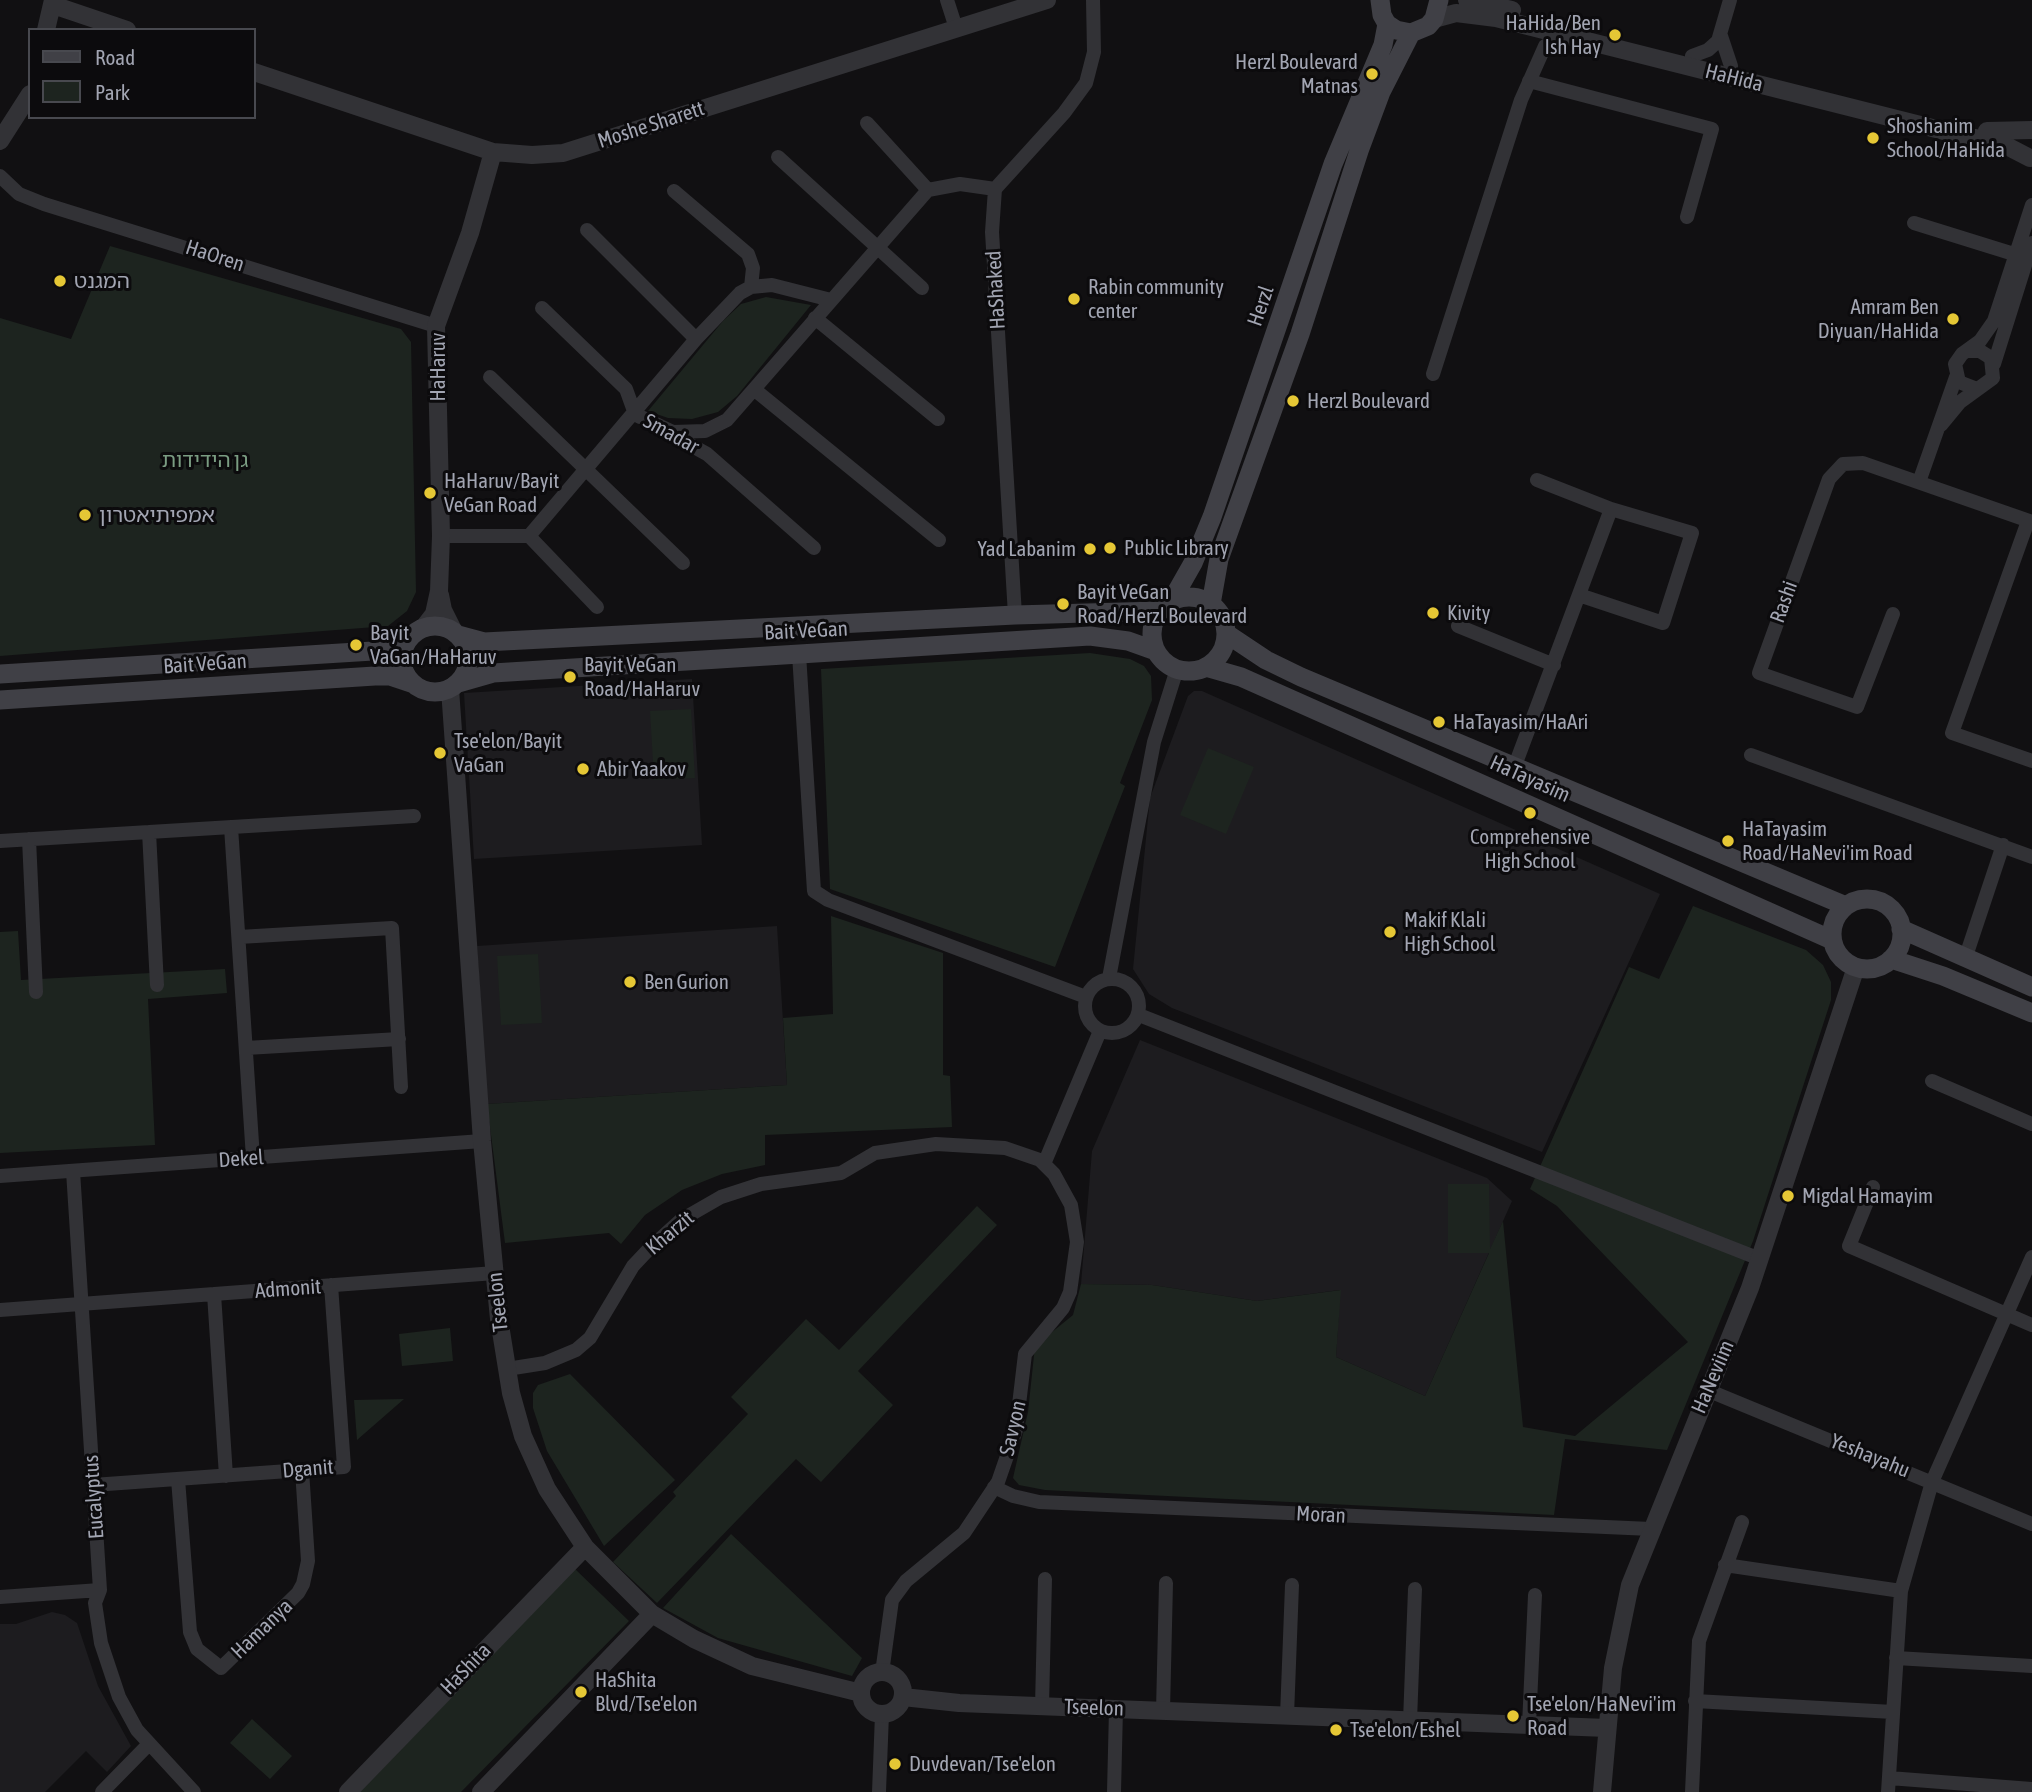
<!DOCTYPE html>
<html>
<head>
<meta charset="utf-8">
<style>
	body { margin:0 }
	#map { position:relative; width:2032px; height:1792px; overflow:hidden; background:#111012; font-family:"Asap Condensed",sans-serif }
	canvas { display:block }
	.legend { position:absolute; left:28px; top:28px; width:228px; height:91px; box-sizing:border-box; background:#0c0b0d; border:2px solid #48494f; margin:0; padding:9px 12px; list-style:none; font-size:21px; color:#a2a5b2 }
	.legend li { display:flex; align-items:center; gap:14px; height:35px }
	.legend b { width:35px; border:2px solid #48494f }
</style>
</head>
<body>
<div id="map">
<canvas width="2032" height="1792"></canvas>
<ul class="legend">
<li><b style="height:9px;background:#404046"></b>Road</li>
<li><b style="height:19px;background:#1d241f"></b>Park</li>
</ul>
</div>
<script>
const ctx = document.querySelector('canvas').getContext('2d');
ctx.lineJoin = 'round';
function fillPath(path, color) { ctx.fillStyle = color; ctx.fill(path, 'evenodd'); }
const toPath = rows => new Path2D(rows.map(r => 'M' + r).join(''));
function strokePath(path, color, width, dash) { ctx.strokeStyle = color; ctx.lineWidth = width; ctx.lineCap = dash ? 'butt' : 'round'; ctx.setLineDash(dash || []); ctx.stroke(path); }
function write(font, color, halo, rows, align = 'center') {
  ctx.font = font + ' "Asap Condensed","Noto Sans Hebrew",sans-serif'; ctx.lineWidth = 6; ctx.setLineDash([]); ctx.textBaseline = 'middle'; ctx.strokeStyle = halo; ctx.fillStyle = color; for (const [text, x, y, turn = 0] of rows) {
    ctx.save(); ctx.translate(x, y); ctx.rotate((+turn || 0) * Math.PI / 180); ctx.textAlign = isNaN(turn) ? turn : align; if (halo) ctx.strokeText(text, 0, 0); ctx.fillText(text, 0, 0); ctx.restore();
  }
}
fillPath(toPath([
	[692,679,702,845,474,859,464,693],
	[1194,691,1202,691,1660,894,1542,1152,1172,1008,1149,994,1133,969,1150,798,1188,696],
	[777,926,787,1085,487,1104,477,946],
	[1140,1040,1487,1178,1512,1201,1425,1396,1336,1357,1340,1290,1257,1301,1152,1285,1081,1284,1092,1151],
	[52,1612,65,1615,77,1623,98,1686,131,1746,107,1772,86,1751,45,1792,0,1792,0,1624,16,1624]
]), '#1d1c1f');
fillPath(toPath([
	[110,246,401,329,411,342,416,592,407,611,388,626,0,656,0,318,71,339],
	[766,297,811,305,737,396,718,412,692,419,668,418,648,411,723,321,741,304],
	[1090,653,1130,659,1144,666,1151,676,1152,700,1120,783,1125,786,1055,967,830,889,821,669],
	[691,709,695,778,654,780,650,711],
	[1208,748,1254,767,1226,834,1180,815],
	[1693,906,1806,950,1823,965,1831,982,1831,1000,1753,1241,1667,1450,1565,1439,1554,1515,1045,1490,1019,1485,1013,1478,1028,1412,1035,1346,1073,1315,1081,1284,1152,1285,1257,1301,1341,1290,1336,1357,1425,1396,1489,1253,1448,1253,1448,1184,1489,1184,1490,1249,1503,1221,1523,1427,1575,1436,1688,1342,1557,1206,1530,1189,1629,967,1659,979],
	[831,916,943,953,943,1075,950,1076,952,1127,765,1135,765,1165,722,1174,682,1190,645,1215,621,1244,609,1233,505,1243,487,1104,787,1085,783,1018,833,1014],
	[18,931,21,980,225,969,227,993,148,999,155,1145,0,1153,0,932],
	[538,954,542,1023,501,1025,497,956],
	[977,1206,997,1225,858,1371,893,1405,821,1482,796,1459,657,1603,613,1562,676,1496,673,1492,748,1414,731,1397,806,1319,839,1350],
	[450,1328,453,1361,402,1366,399,1334],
	[570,1374,675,1480,604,1546,547,1451,533,1408,533,1393,538,1385],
	[404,1399,357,1440,354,1400],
	[731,1534,862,1658,852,1676,718,1638,663,1608],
	[575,1569,629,1621,461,1792,360,1792],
	[252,1719,292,1756,270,1779,230,1743]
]), '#1d241f');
strokePath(toPath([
	[947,0,956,28],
	[1721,36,1731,66],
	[1692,56,1708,50,1718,41,1730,0],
	[1529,81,1712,129,1687,217],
	[867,123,928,190],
	[778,157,922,288],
	[0,176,19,194,44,204,436,326],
	[674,191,748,254,753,268,751,287],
	[1914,223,2017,255],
	[587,230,696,339],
	[542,308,626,389,635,414,640,417],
	[815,318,938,419],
	[1994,364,2032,243],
	[1433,374,1521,100,1545,46,1563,35],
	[490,377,683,563],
	[1977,389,1959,382,1955,364,1962,354,1980,341,1994,321,2032,205],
	[755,390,939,540],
	[635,414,673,432,705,431,727,420,928,190,960,184,995,189],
	[1941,425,1960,402,1993,378,1991,358,1980,351,1967,351],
	[667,432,707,454,814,548],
	[1919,482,1956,377],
	[2028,521,1952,733,2032,761],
	[441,536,529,536,696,339,740,293,751,287,772,285,831,300],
	[529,536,597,607],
	[1579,595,1663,623,1692,533,1611,509],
	[1893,614,1857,707,1759,673,1829,479,1843,464,1863,463,2032,522],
	[1015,615,992,232,995,189,1064,113,1086,83,1094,52,1093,0],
	[1458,626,1554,665],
	[799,654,814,891,828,900,1086,997],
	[1751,755,2032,857],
	[1514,768,1611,509,1537,480],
	[231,827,253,1158],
	[149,832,157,985],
	[29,839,36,992],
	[0,841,414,816],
	[239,937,392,928,401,1087],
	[1965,959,2003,845],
	[1109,978,1154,742,1177,669],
	'1085 1006a27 27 0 1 1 54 0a27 27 0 1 1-54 0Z',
	[1139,1015,1760,1259],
	[246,1048,399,1039],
	[1932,1081,2032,1124],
	[1044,1164,1100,1031],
	[73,1171,100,1590,95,1603,101,1643,119,1697,137,1730,194,1792],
	[0,1176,482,1141],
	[1873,1187,1849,1246,2032,1325],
	[214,1294,226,1476],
	[0,1310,495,1273],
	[507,1369,545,1363,576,1350,590,1338,633,1266,649,1249,681,1220,721,1197,761,1184,841,1173,875,1153,936,1144,1005,1148,1040,1160,1054,1174,1071,1205,1077,1242,1070,1292,1063,1308,1025,1354,1016,1430,998,1482,964,1533,906,1581,892,1600,882,1673],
	[1707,1390,2032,1524],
	[178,1479,190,1632,197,1649,221,1668,298,1593,303,1584,308,1561,302,1470],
	[93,1485,344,1467,331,1285],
	[994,1487,1013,1496,1039,1502,1651,1529],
	[1725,1565,1901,1591],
	[0,1597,100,1590],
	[1896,1658,2032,1666],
	[1695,1701,1893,1712],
	[1042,1706,1045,1579],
	[1163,1711,1166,1583],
	[1287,1716,1292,1585],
	[1410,1721,1415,1589],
	[1529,1725,1535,1595],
	[1889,1778,2032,1789],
	[102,1792,148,1745],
	[879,1792,882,1714],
	[1114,1792,1116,1709],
	[1692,1792,1699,1641,1742,1522],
	[1888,1792,1901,1591,1932,1482,2032,1257]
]), '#323236', 14);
strokePath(toPath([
	[1467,0,1512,10],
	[53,5,127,30],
	[1434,19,1456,13,1496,18,1964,136,1999,142,2030,158],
	[46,30,53,0],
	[254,72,493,152,532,155,563,153,1047,0],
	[1987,131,2032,130],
	[0,141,30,94],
	[440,595,443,610,454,632],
	[424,627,434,614,439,591,441,536,436,326,470,233,493,152],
	[450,689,482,1141,499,1319,511,1393,523,1436,547,1489,585,1547,652,1614,694,1639,752,1666,861,1693],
	'861 1693a21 21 0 1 1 42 0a21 21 0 1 1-42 0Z',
	[903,1697,959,1703,1607,1728],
	[348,1792,585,1547],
	[481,1792,652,1614],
	[1602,1792,1613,1668,1630,1585,1750,1288,1856,967]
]), '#323236', 18);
strokePath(toPath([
	[1380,0,1382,15,1387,24,1396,30,1411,33,1428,26,1434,19,1439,0],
	'1152 634a37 37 0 1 1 74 0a37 37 0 1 1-74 0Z',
	[1172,600,1193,563,1212,517,1333,164,1383,45,1387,24],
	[1211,604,1219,559,1300,334,1359,151,1381,92,1411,33],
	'402 659a33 33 0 1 1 66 0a33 33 0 1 1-66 0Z',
	[1227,634,1266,660,1301,677,1846,906],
	[458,635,484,642,1015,615,1159,611],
	[1206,667,1241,677,1832,940],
	[0,674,373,651,387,649,408,639],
	[458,683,493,673,1090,636,1128,641,1156,651],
	[0,700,375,676,390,676,411,683],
	'1832 934a35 35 0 1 1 70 0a35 35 0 1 1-70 0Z',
	[1901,929,2032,987],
	[1891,959,1943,976,2032,1013]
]), '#404046', 19);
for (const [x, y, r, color] of [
	[1615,35,7,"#e5c735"],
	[1372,74,7,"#e5c735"],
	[1873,138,7,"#e5c735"],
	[60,281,7,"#e5c735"],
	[1074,299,7,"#e5c735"],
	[1953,319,7,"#e5c735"],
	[1293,401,7,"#e5c735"],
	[430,493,7,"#e5c735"],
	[85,515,7,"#e5c735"],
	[1110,548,7,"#e5c735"],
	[1090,549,7,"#e5c735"],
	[1063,604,7,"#e5c735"],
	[1433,613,7,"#e5c735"],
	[356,645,7,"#e5c735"],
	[570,677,7,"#e5c735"],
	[1439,722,7,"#e5c735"],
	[440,753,7,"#e5c735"],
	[583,769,7,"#e5c735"],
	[1530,813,7,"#e5c735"],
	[1728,841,7,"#e5c735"],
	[1390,932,7,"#e5c735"],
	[630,982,7,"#e5c735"],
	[1788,1196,7,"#e5c735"],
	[581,1692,7,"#e5c735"],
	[1513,1716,7,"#e5c735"],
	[1336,1730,7,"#e5c735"],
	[895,1764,7,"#e5c735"]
]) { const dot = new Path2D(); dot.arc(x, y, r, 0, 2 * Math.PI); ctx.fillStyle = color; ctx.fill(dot); strokePath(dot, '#0c0b0d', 2.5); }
write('21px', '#a2a5b2', '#0c0b0d', [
	["HaHida/Ben",1601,23,"right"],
	["Ish Hay",1601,47,"right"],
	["Herzl Boulevard",1358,62,"right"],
	["Matnas",1358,86,"right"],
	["Shoshanim",1887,126],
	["School/HaHida",1887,150],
	["המגנט",74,281],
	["Rabin community",1088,287],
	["center",1088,311],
	["Amram Ben",1939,307,"right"],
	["Diyuan/HaHida",1939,331,"right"],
	["Herzl Boulevard",1307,401],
	["HaHaruv/Bayit",444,481],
	["VeGan Road",444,505],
	["אמפיתיאטרון",99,515],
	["Public Library",1124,548],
	["Yad Labanim",1076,549,"right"],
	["Bayit VeGan",1077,592],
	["Road/Herzl Boulevard",1077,616],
	["Kivity",1447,613],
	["Bayit",370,633],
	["VaGan/HaHaruv",370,657],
	["Bayit VeGan",584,665],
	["Road/HaHaruv",584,689],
	["HaTayasim/HaAri",1453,722],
	["Tse'elon/Bayit",454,741],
	["VaGan",454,765],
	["Abir Yaakov",597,769],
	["HaTayasim",1742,829],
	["Road/HaNevi'im Road",1742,853],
	["Comprehensive",1530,837,"center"],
	["High School",1530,861,"center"],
	["Makif Klali",1404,920],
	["High School",1404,944],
	["Ben Gurion",644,982],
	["Migdal Hamayim",1802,1196],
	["HaShita",595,1680],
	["Blvd/Tse'elon",595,1704],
	["Tse'elon/HaNevi'im",1527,1704],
	["Road",1527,1728],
	["Tse'elon/Eshel",1350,1730],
	["Duvdevan/Tse'elon",909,1764]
], 'left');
write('21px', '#a2a5b2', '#0c0b0d', [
	["HaHida",1734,78,14],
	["Moshe Sharett",651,125,-18],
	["HaOren",215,256,18],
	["HaShaked",996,290,-93],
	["Herzl",1261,306,-71],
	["HaHaruv",438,367,-90],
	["Smadar",671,434,29],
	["Rashi",1784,602,-70],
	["Bait VeGan",806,631,-3],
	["Bait VeGan",205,664,-4],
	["HaTayasim",1530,779,24],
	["Dekel",241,1159,-4],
	["Kharzit",670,1233,-40],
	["Admonit",288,1289,-4],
	["Tseelon",498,1302,-96],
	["HaNeviim",1713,1377,-67],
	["Savyon",1013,1428,-77],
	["Yeshayahu",1870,1456,22],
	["Dganit",308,1469,-5],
	["Eucalyptus",94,1497,-94],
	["Moran",1321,1515,3],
	["Hamanya",262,1629,-44],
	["HaShita",466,1669,-46],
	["Tseelon",1094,1708,2]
]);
write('21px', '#7a9c82', '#0c0b0d', [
	["גן הידידות",205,460]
]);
</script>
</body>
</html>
